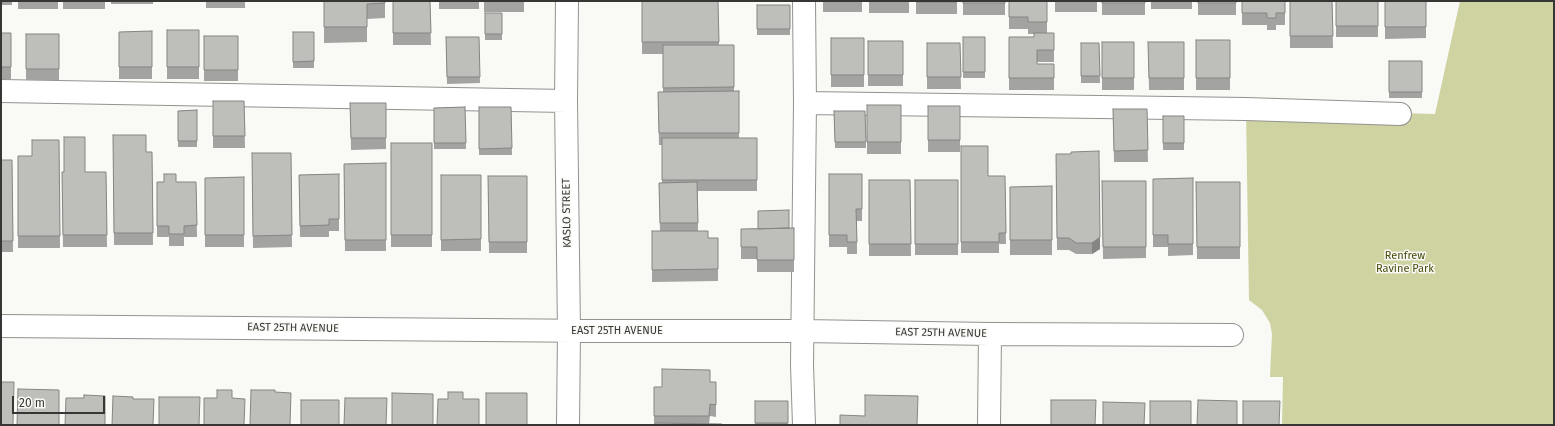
<!DOCTYPE html>
<html>
<head>
<meta charset="utf-8">
<style>
	body { margin:0 }
	#map { position:relative; width:1555px; height:426px; overflow:hidden; background:#f9f9f6; font-family:"Fira Sans",sans-serif }
	canvas { display:block }
	.frame { position:absolute; inset:0; border:2px solid #363634; pointer-events:none }
	.scale { position:absolute; left:12px; top:396px; width:93px; height:18px; box-sizing:border-box; border:2px solid #363634; border-top:0; padding-left:5px; font-size:12px; line-height:14px; white-space:nowrap; color:#363634; -webkit-text-stroke:3px #f9f9f6; paint-order:stroke }
</style>
</head>
<body>
<div id="map">
<canvas width="1555" height="426"></canvas>
<div class="frame"></div>
<div class="scale">20 m</div>
</div>
<script>
const ctx = document.querySelector('canvas').getContext('2d');
ctx.lineJoin = 'round';
function fillPath(path, color) { ctx.fillStyle = color; ctx.fill(path, 'evenodd'); }
const toPath = rows => new Path2D(rows.map(r => 'M' + r).join(''));
function strokePath(path, color, width, dash) { ctx.strokeStyle = color; ctx.lineWidth = width; ctx.lineCap = dash ? 'butt' : 'round'; ctx.setLineDash(dash || []); ctx.stroke(path); }
function write(font, color, halo, rows, align = 'center') {
  ctx.font = font + ' "Fira Sans",sans-serif'; ctx.lineWidth = 3; ctx.setLineDash([]); ctx.textBaseline = 'middle'; ctx.strokeStyle = halo; ctx.fillStyle = color; for (const [text, x, y, turn = 0] of rows) {
    ctx.save(); ctx.translate(x, y); ctx.rotate((+turn || 0) * Math.PI / 180); ctx.textAlign = isNaN(turn) ? turn : align; if (halo) ctx.strokeText(text, 0, 0); ctx.fillText(text, 0, 0); ctx.restore();
  }
}
fillPath(toPath([
	[1460,1,1554,1,1554,425,1282,425,1283,377,1270,377,1272,334,1270,323,1262,310,1249,300,1246,109,1435,114]
]), '#cfd2a1');
const minor = toPath([
	[567,1,566,101,569,331,568,425],
	[804,1,805,103,802,365,804,425],
	[1,91,566,101],
	[805,103,1246,109,1400,114],
	[1,326,602,331,803,331,990,334,1232,335],
	[989,425,990,334]
]);
strokePath(minor, '#92938f', 24);
strokePath(minor, '#fff', 22);
fillPath(toPath([
	[1,1,12,1,12,5,1,5],
	[18,1,58,1,58,9,18,9],
	[63,1,105,1,105,9,63,9],
	[111,1,153,1,153,4,111,4],
	[206,1,245,1,245,8,206,8],
	[324,1,385,1,385,18,367,19,367,42,324,43],
	[393,1,430,1,431,45,393,45],
	[439,1,479,1,479,9,439,9],
	[484,1,524,1,524,12,484,12],
	[642,1,718,1,719,45,734,45,734,91,739,91,739,138,757,138,757,191,698,191,698,231,708,238,718,238,718,281,652,282,652,231,660,231,659,183,662,183,662,145,659,145,658,92,663,92,663,54,642,54],
	[823,1,862,1,862,12,823,12],
	[869,1,909,1,909,13,869,13],
	[916,1,957,1,957,14,916,14],
	[963,1,1005,1,1005,15,963,15],
	[1009,1,1047,1,1047,33,1054,33,1054,62,1037,62,1037,64,1054,64,1054,90,1009,90,1009,37,1034,37,1034,34,1028,34,1028,29,1009,29],
	[1055,1,1097,1,1097,12,1055,12],
	[1102,1,1145,1,1145,15,1102,15],
	[1151,1,1192,1,1192,9,1151,9],
	[1198,1,1236,1,1236,15,1198,15],
	[1242,1,1285,1,1285,25,1276,25,1276,30,1267,30,1267,25,1242,25],
	[1290,1,1332,1,1333,48,1290,48],
	[1336,1,1378,1,1378,37,1336,37],
	[1385,1,1426,1,1426,38,1385,39],
	[757,5,790,5,790,35,757,35],
	[485,13,502,13,502,40,485,40],
	[167,30,199,30,199,79,167,79],
	[152,31,152,79,119,79,119,32],
	[293,32,314,32,314,68,293,68],
	[1,33,11,33,11,79,1,79],
	[26,34,59,34,59,80,26,80],
	[204,36,238,36,238,81,204,81],
	[446,37,479,37,480,83,447,84],
	[963,37,985,37,985,78,963,78],
	[831,38,864,38,864,87,831,87],
	[1196,40,1230,40,1230,90,1196,90],
	[868,41,903,41,903,86,868,86],
	[1102,42,1134,42,1134,90,1102,90],
	[1148,42,1184,42,1184,90,1149,90],
	[927,43,960,43,961,89,927,89],
	[1081,43,1099,43,1100,83,1081,83],
	[1389,61,1422,61,1422,98,1389,98],
	[213,101,244,101,245,148,213,148],
	[350,103,386,103,386,149,351,150],
	[867,105,901,105,901,154,867,154],
	[928,106,960,106,960,152,928,152],
	[465,107,466,149,434,149,434,108],
	[479,107,511,107,512,155,479,155],
	[1113,109,1147,109,1148,162,1114,162],
	[197,110,197,147,178,147,178,111],
	[834,111,865,111,866,148,835,148],
	[1163,116,1184,116,1184,150,1163,150],
	[113,135,146,152,152,152,153,245,114,245],
	[59,140,60,248,18,248,18,156,32,156],
	[391,143,432,143,432,247,391,247],
	[961,146,988,176,1005,176,1006,244,999,244,999,253,961,253],
	[252,153,291,153,292,247,253,248],
	[1056,154,1100,249,1092,254,1076,254,1069,250,1057,250],
	[1,160,12,160,13,252,1,252],
	[386,163,386,251,345,251,344,164],
	[62,172,106,172,107,247,63,247],
	[339,174,339,231,329,231,329,237,300,237,299,175],
	[829,174,862,174,862,221,857,221,857,254,847,254,847,247,829,247],
	[441,175,481,175,481,251,441,251],
	[488,176,527,176,527,253,489,253],
	[244,177,244,247,205,247,205,178],
	[1193,178,1193,255,1168,256,1168,247,1153,247,1153,179],
	[869,180,910,180,911,256,869,256],
	[915,180,958,180,958,255,915,255],
	[1102,181,1146,181,1146,258,1103,259],
	[157,182,196,182,197,237,184,237,184,246,169,246,169,237,157,237],
	[1196,182,1240,182,1240,259,1197,259],
	[1052,186,1052,255,1010,255,1010,187],
	[794,228,794,272,757,272,757,259,741,259,741,229],
	[710,382,716,382,716,417,710,416,709,424,722,425,654,425,654,387,662,387],
	[755,401,788,401,788,425,755,425]
]), '#a3a4a1');
fillPath(toPath([
	[1100,237,1100,249,1092,254,1092,243]
]), '#858683');
const building = toPath([
	[324,1,385,1,385,3,367,4,367,27,324,27,324,1],
	[393,1,430,1,431,33,393,33,393,1],
	[642,1,718,1,719,42,642,42,642,1],
	[916,1,957,1,957,2,916,2,916,1],
	[963,1,1005,1,1005,3,963,3,963,1],
	[1009,1,1047,1,1047,22,1028,22,1028,17,1009,17,1009,1],
	[1102,1,1145,1,1145,3,1102,3,1102,1],
	[1198,1,1236,1,1236,3,1198,3,1198,1],
	[1242,1,1285,1,1285,13,1276,13,1276,18,1267,18,1267,13,1242,13,1242,1],
	[1290,1,1332,1,1333,36,1290,36,1290,1],
	[1336,1,1378,1,1378,26,1336,26,1336,1],
	[1385,1,1426,1,1426,27,1385,27,1385,1],
	[757,5,790,5,790,29,757,29,757,5],
	[485,13,502,13,502,34,485,34,485,13],
	[167,30,199,30,199,67,167,67,167,30],
	[152,31,152,67,119,67,119,32,152,31],
	[293,32,314,32,314,61,293,62,293,32],
	[1,33,11,33,11,67,1,67,1,33],
	[1034,33,1054,33,1054,50,1037,50,1037,64,1054,64,1054,78,1009,78,1009,37,1034,37,1034,33],
	[26,34,59,34,59,69,26,69,26,34],
	[204,36,238,36,238,70,204,70,204,36],
	[446,37,479,37,480,77,447,77,446,37],
	[963,37,985,37,985,72,963,72,963,37],
	[831,38,864,38,864,75,831,75,831,38],
	[1196,40,1230,40,1230,78,1196,78,1196,40],
	[868,41,903,41,903,75,868,75,868,41],
	[1102,42,1134,42,1134,78,1102,78,1102,42],
	[1148,42,1184,42,1184,78,1149,78,1148,42],
	[927,43,960,43,961,77,927,77,927,43],
	[1081,43,1099,43,1100,76,1081,76,1081,43],
	[663,45,734,45,734,87,663,88,663,45],
	[1389,61,1422,61,1422,92,1389,92,1389,61],
	[739,91,739,133,659,133,658,92,739,91],
	[213,101,244,101,245,136,213,136,213,101],
	[350,103,386,103,386,138,351,138,350,103],
	[867,105,901,105,901,142,867,142,867,105],
	[928,106,960,106,960,140,928,140,928,106],
	[465,107,466,143,434,143,434,108,465,107],
	[479,107,511,107,512,148,479,149,479,107],
	[1113,109,1147,109,1148,150,1114,151,1113,109],
	[197,110,197,141,178,141,178,111,197,110],
	[834,111,865,111,866,142,835,142,834,111],
	[1163,116,1184,116,1184,143,1163,143,1163,116],
	[113,135,146,135,146,152,152,152,153,233,114,233,113,135],
	[64,137,85,137,85,172,106,172,107,235,63,235,62,172,64,172,64,137],
	[662,138,757,138,757,180,662,180,662,138],
	[32,140,59,140,60,236,18,236,18,156,32,156,32,140],
	[391,143,432,143,432,235,391,235,391,143],
	[961,146,988,146,988,176,1005,176,1006,233,999,233,999,242,961,242,961,146],
	[1099,151,1100,237,1092,243,1076,243,1069,238,1057,238,1056,154,1071,154,1071,152,1099,151],
	[252,153,291,153,292,235,253,236,252,153],
	[1,160,12,160,13,241,1,241,1,160],
	[386,163,386,240,345,240,344,164,386,163],
	[164,174,176,174,176,182,196,182,197,225,184,226,184,234,169,234,169,226,157,226,157,182,164,182,164,174],
	[339,174,339,219,329,219,329,225,300,226,299,175,339,174],
	[829,174,862,174,862,209,856,209,857,242,847,242,847,235,829,235,829,174],
	[441,175,481,175,481,239,441,240,441,175],
	[488,176,527,176,527,242,489,242,488,176],
	[244,177,244,235,205,235,205,178,244,177],
	[1193,178,1193,244,1168,244,1168,235,1153,235,1153,179,1193,178],
	[869,180,910,180,911,244,869,244,869,180],
	[915,180,958,180,958,244,915,244,915,180],
	[1102,181,1146,181,1146,247,1103,247,1102,181],
	[697,182,698,223,660,223,659,183,697,182],
	[1196,182,1240,182,1240,247,1197,247,1196,182],
	[1052,186,1052,240,1010,240,1010,187,1052,186],
	[789,210,789,228,758,229,758,211,789,210],
	[794,228,794,260,757,260,757,247,741,247,741,229,794,228],
	[652,231,708,231,708,238,718,238,718,269,652,270,652,231],
	[662,369,710,370,710,382,716,382,716,405,710,404,709,416,654,416,654,387,662,387,662,369],
	[1,382,14,382,13,425,1,425,1,382],
	[18,389,59,390,59,425,17,425,18,389],
	[217,390,232,390,232,398,245,399,244,425,204,425,204,398,217,398,217,390],
	[251,390,275,390,275,392,291,393,290,425,250,425,251,390],
	[448,392,463,392,463,399,479,399,479,425,437,425,438,399,448,399,448,392],
	[392,393,433,394,433,425,392,425,392,393],
	[486,393,527,393,527,425,486,425,486,393],
	[84,395,105,396,105,425,65,425,66,398,84,398,84,395],
	[865,395,918,396,917,425,840,425,840,415,865,416,865,395],
	[113,396,133,397,133,399,154,399,153,425,112,425,113,396],
	[159,397,200,397,199,425,159,425,159,397],
	[345,398,387,398,386,425,344,425,345,398],
	[301,400,339,400,339,425,301,425,301,400],
	[1051,400,1096,400,1095,425,1051,425,1051,400],
	[1198,400,1237,401,1237,425,1197,425,1198,400],
	[755,401,788,401,788,423,755,423,755,401],
	[1150,401,1191,401,1191,425,1150,425,1150,401],
	[1243,401,1280,401,1279,425,1243,425,1243,401],
	[1103,402,1145,403,1144,425,1103,425,1103,402],
	[656,423,722,424,722,425,655,425,656,423]
]);
fillPath(building, '#bebfbb');
strokePath(building, '#858683', 1);
write('11px', '#363634', '#f9f9f6', [
	["KASLO STREET",567,213,-91],
	["EAST 25TH AVENUE",293,328,1],
	["EAST 25TH AVENUE",617,331],
	["EAST 25TH AVENUE",941,333,1]
]);
write('11px', '#4b4c0c', '#f9f9f6', [
	["Renfrew",1405,256],
	["Ravine Park",1405,269]
]);
</script>
</body>
</html>
